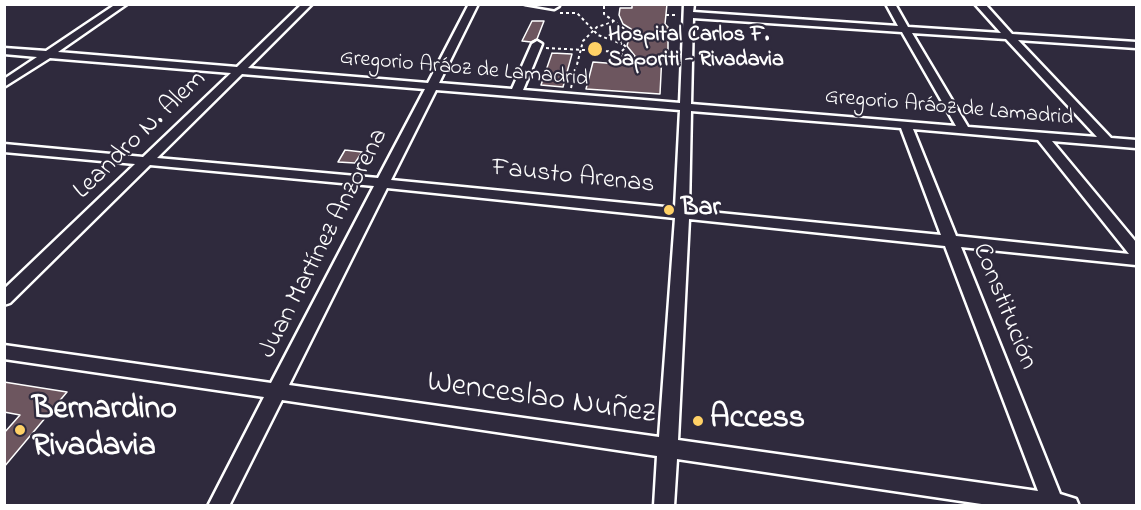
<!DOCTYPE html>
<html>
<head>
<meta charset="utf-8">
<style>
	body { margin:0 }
	#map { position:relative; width:1141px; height:510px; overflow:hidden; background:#2f2a3d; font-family:"Indie Flower",sans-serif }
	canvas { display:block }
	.frame { position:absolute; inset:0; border:6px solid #fff; pointer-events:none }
</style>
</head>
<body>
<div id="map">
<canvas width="1141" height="510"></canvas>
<div class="frame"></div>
</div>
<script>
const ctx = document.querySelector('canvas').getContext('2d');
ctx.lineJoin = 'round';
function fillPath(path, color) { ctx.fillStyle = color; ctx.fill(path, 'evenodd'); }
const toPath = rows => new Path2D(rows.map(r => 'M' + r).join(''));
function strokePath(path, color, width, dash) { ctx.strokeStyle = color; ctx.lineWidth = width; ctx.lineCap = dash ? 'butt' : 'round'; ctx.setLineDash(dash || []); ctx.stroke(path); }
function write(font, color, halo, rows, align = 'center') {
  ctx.font = font + ' "Indie Flower",sans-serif'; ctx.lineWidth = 4.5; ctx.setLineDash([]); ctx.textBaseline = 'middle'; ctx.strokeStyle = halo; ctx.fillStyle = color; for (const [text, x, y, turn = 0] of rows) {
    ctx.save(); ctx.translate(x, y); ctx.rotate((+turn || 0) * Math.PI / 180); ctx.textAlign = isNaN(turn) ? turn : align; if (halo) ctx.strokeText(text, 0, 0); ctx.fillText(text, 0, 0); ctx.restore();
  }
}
const building = toPath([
	[632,4,667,4,665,24,668,27,668,55,662,54,660,94,586,89,593,62,619,64,635,56,627,46,631,29,623,24,619,15,620,8,632,8,632,4],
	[532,21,544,21,537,39,531,42,522,41,532,21],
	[552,53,572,54,563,87,541,85,552,53],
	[345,150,362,152,355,163,338,162,345,150],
	[4,382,67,392,4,467,4,433,20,415,4,412,4,382]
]);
fillPath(building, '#6d565f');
strokePath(building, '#fff', 1.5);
const minor = toPath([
	[116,4,127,4,58,52,237,67,302,4,312,4,248,68,428,83,469,4,478,4,439,83,512,89,532,44,537,41,542,44,523,90,680,103,684,4,694,4,693,12,898,26,886,4,895,4,908,27,1001,33,975,4,985,4,1012,34,1136,42,1136,48,1018,40,1111,138,1136,140,1136,148,1052,141,1136,242,1136,265,961,247,1060,494,1076,499,1079,506,995,506,677,459,674,506,654,506,657,456,282,400,229,506,208,506,264,397,4,359,4,345,271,383,374,186,150,165,10,303,4,305,4,289,135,164,4,152,4,144,143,157,231,73,50,58,4,87,4,79,37,57,4,54,4,48,46,51,116,4],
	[693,18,902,32,956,126,691,104,693,18],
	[912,33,1006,39,1097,137,968,127,912,33],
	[242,74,425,89,378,178,157,158,242,74],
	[436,90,680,110,675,208,391,180,436,90],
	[691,111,901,128,941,235,689,210,691,111],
	[913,129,1038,140,1129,254,956,236,913,129],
	[387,188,675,218,659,437,289,385,387,188],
	[689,219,945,246,1038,491,678,440,689,219],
	[525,4,558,4,559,6,554,9,525,4]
]);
strokePath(minor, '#fff', 5);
strokePath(toPath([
	[604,6,604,14,626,30,619,40,626,47,621,52,624,59],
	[560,13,577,13,598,35,622,44],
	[666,15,676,15],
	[546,48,621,52],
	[571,88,583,41,597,27,613,22]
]), '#fff', 2, [3, 3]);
fillPath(minor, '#2f2a3d');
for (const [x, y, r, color] of [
	[595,49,8,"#ffd166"],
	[669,210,6,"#ffd166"],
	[698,421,6,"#ffd166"],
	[20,430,6,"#ffd166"]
]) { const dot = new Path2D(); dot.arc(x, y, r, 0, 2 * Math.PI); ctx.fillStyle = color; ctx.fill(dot); strokePath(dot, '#2f2a3d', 2); }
write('bold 22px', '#fff', '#2f2a3d', [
	["Hospital Carlos F.",608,36],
	["Saporiti - Rivadavia",608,61]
], 'left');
write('22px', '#fff', '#2f2a3d', [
	["Gregorio Aráoz de Lamadrid",464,70,5],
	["Gregorio Aráoz de Lamadrid",949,109,5]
]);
write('26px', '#fff', '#2f2a3d', [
	["Leandro N. Alem",141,136,-44],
	["Fausto Arenas",573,178,6],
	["Juan Martínez Anzorena",325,244,-63],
	["Constitución",1003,307,68]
]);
write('bold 26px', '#fff', '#2f2a3d', [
	["Bar",681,210]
], 'left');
write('32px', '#fff', '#2f2a3d', [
	["Wenceslao Nuñez",541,400,8]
]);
write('bold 32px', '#fff', '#2f2a3d', [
	["Bernardino",32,412],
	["Rivadavia",32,449],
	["Access",710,421]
], 'left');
</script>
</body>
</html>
